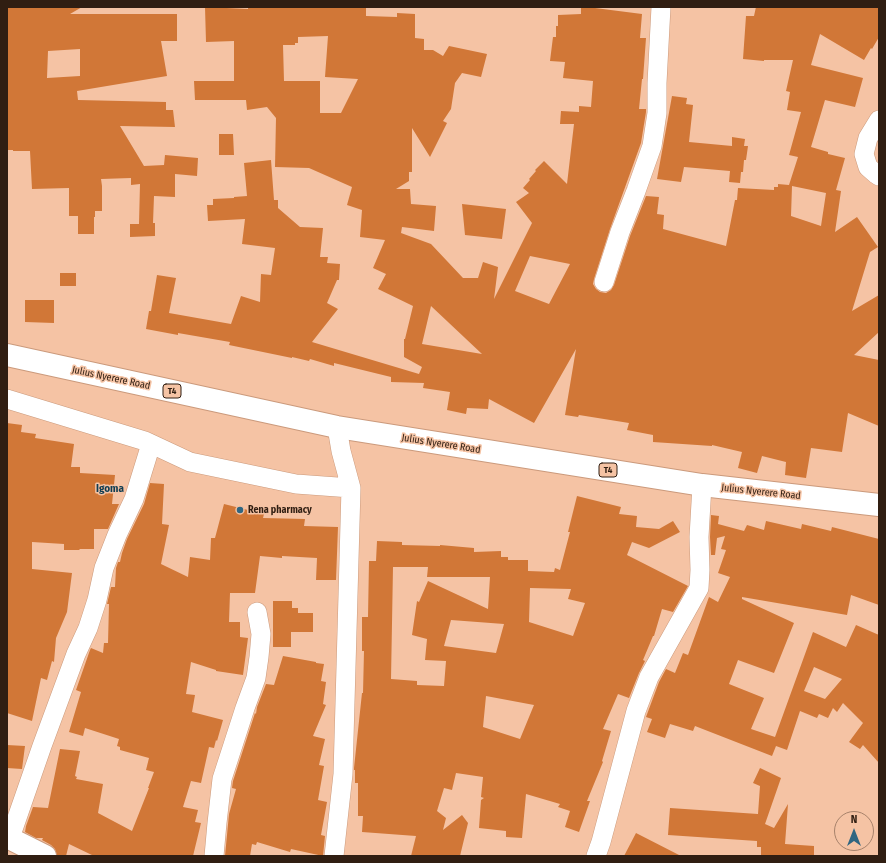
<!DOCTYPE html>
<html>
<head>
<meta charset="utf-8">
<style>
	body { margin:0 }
	#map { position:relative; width:886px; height:863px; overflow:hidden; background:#f5c3a4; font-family:"Fira Sans Condensed",sans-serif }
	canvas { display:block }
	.frame { position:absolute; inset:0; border:8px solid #301e12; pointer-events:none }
	.north { position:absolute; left:834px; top:811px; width:40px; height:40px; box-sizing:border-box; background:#f5c3a4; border:1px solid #a6816a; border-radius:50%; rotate:0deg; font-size:11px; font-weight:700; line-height:16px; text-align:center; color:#301e12 }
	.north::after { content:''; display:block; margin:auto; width:14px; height:18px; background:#306681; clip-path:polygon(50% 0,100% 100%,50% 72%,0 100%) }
</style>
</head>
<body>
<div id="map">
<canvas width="886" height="863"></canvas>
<div class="frame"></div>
<div class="north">N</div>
</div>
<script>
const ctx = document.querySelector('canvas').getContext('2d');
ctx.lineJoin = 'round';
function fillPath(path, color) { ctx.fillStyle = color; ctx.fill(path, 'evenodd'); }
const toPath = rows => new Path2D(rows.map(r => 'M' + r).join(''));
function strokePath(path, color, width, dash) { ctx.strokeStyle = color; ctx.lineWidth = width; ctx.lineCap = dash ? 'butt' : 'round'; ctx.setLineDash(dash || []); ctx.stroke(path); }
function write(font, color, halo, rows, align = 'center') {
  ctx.font = font + ' "Fira Sans Condensed",sans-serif'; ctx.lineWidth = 3; ctx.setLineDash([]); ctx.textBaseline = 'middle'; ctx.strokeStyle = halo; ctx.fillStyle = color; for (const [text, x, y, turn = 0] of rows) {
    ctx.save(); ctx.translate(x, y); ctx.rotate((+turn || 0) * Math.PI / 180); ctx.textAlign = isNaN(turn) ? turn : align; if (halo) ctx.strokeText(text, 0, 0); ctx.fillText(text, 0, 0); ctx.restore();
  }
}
fillPath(toPath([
	[7,7,82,7,70,14,177,14,177,41,161,41,167,76,77,91,78,100,166,102,166,110,173,110,175,127,120,126,144,166,164,165,165,155,198,158,197,176,175,174,175,197,154,196,153,223,155,223,155,236,130,237,130,224,139,224,140,184,131,185,131,178,101,179,102,186,102,211,95,211,95,217,94,217,94,234,78,234,78,216,69,216,69,188,32,189,30,151,13,151,13,150,7,150],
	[80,49,80,76,47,78,48,51],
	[205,7,248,9,248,7,366,7,366,16,397,17,397,13,415,14,415,38,424,39,424,50,433,50,443,56,449,46,487,54,481,77,462,73,455,83,451,109,443,121,447,123,430,157,412,128,412,172,409,172,409,181,396,189,410,189,411,204,436,206,434,231,402,227,401,233,431,244,463,278,478,278,483,262,498,267,494,299,532,223,516,202,529,193,523,188,530,180,529,179,536,171,535,170,544,161,567,184,574,124,560,124,561,111,579,112,579,106,591,107,593,81,563,78,565,62,550,61,553,37,556,37,556,26,558,26,558,15,581,14,581,7,595,7,595,8,642,14,640,38,646,38,643,79,642,79,639,109,646,109,646,112,641,143,610,229,594,279,593,284,596,289,600,292,606,293,611,290,614,285,630,236,646,196,659,197,657,214,664,215,663,229,726,246,735,200,737,200,738,188,774,190,774,187,778,187,778,184,789,185,798,157,789,155,801,112,787,110,790,92,786,91,793,60,764,60,764,61,743,59,746,16,754,16,756,7,879,7,879,37,872,49,871,48,864,60,820,34,811,65,863,78,855,107,825,100,811,147,828,152,828,154,845,158,836,190,841,191,835,232,857,217,878,247,870,252,852,311,879,295,879,332,854,355,879,360,879,426,848,413,842,452,811,448,806,478,785,475,786,462,762,456,757,473,738,468,742,452,712,445,712,446,653,442,653,435,627,430,629,423,579,415,578,417,565,415,576,349,534,423,489,399,488,409,467,408,466,414,447,410,450,392,423,388,424,383,391,382,391,377,334,363,334,366,310,359,309,361,292,357,292,358,229,345,230,342,178,333,178,335,146,329,149,311,151,311,157,275,176,278,169,313,231,324,241,296,260,302,261,274,271,275,275,248,242,244,245,219,208,221,207,205,213,205,213,199,234,198,234,197,247,196,244,163,271,160,274,200,278,200,278,208,300,227,323,228,320,257,328,257,327,263,340,264,339,280,337,280,327,303,338,309,312,342,419,374,422,367,404,357,404,339,405,339,413,306,378,289,386,274,373,268,385,240,360,237,362,210,347,205,352,187,309,168,275,167,276,118,267,107,247,110,246,100,195,100,194,81,234,81,234,41,206,42],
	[328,36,325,77,358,79,341,113,320,113,320,81,284,81,283,45,295,45,295,43,298,43,298,37],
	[792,186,826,193,821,226,791,216],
	[530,256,570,264,549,304,515,291],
	[431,306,482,354,422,344],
	[672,96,687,98,686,104,693,105,689,142,732,146,732,137,745,139,744,146,748,146,746,160,744,160,743,172,741,172,740,183,729,182,730,171,684,167,681,182,657,179],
	[219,134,233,134,234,155,219,155],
	[462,204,506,209,502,239,465,235],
	[60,273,76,273,76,286,60,286],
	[25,300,54,300,54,323,25,322],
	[7,423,22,425,21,432,36,434,35,438,74,444,71,467,80,467,80,473,115,475,112,504,119,504,108,529,94,529,94,549,80,549,79,550,64,550,64,544,32,542,32,569,72,573,67,612,56,638,54,662,52,661,47,680,41,678,32,721,7,713],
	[150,483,164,484,162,524,169,525,161,564,188,577,190,557,210,560,211,538,215,538,224,504,264,514,263,518,305,519,304,526,338,527,336,580,316,580,317,558,282,556,282,558,260,556,255,593,230,593,229,622,240,622,240,637,248,638,243,675,216,671,216,670,191,662,186,694,195,695,192,712,223,720,217,741,216,740,214,748,209,747,201,783,191,781,183,807,198,810,195,822,201,823,193,856,94,856,69,844,66,856,57,856,55,849,51,845,42,840,43,838,36,838,25,832,26,826,33,807,48,808,60,749,80,751,75,776,77,777,76,779,103,784,98,813,132,831,149,788,148,788,154,772,146,770,149,758,120,750,120,747,117,746,119,739,85,728,83,736,69,732,81,692,76,690,90,650,91,648,103,653,104,643,108,643,109,604,107,604,111,587,115,587,116,568,118,562,120,562,122,553,127,539,144,504],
	[577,496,621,507,619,514,637,516,636,527,659,529,673,521,680,532,649,548,632,542,627,555,688,586,673,612,662,609,654,636,653,636,643,660,645,661,639,673,629,698,618,694,603,729,611,731,602,761,603,762,587,801,590,801,579,832,565,827,570,811,558,807,560,804,526,794,522,838,506,837,506,831,479,828,481,800,484,798,481,797,483,777,456,773,452,790,444,788,437,811,446,818,443,830,462,815,468,823,460,856,411,856,416,836,362,832,363,816,358,816,358,783,355,783,355,770,354,770,354,768,362,693,363,693,364,651,362,651,362,617,368,617,369,561,376,561,377,541,402,542,402,545,440,546,440,545,474,548,474,552,501,551,501,557,508,557,508,560,528,560,528,571,554,572,555,568,560,570,570,532,568,532],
	[393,567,428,567,427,577,490,577,488,609,428,581,419,602,417,601,412,635,427,639,425,660,446,661,444,686,417,685,417,681,391,679],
	[530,588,571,589,568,599,585,603,573,636,529,622],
	[451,620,504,624,496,653,444,646],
	[486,696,534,705,520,739,483,727],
	[711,515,719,516,718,524,744,531,747,525,764,530,766,521,801,529,802,524,831,531,832,527,879,539,879,605,851,595,847,615,742,597,742,599,794,623,774,673,738,660,729,684,764,698,751,729,775,737,813,632,846,647,856,625,879,635,879,763,863,745,860,749,849,742,863,723,843,703,837,712,833,708,828,718,819,714,817,718,800,711,787,750,776,746,772,756,695,726,693,731,670,724,665,738,647,732,652,719,646,717,659,682,666,669,675,673,683,653,688,655,709,597,718,602,730,577,718,573,726,550,721,549,725,536,717,538,715,555,711,555,710,537],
	[814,667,842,679,825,699,804,691],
	[273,601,292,601,292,608,298,608,298,613,313,613,313,632,291,632,291,647,273,647],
	[283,656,316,662,316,663,324,664,321,681,326,682,323,704,326,705,313,736,325,739,319,765,324,766,318,800,327,802,321,835,325,836,323,856,291,849,290,852,257,842,256,845,252,844,250,856,225,856,229,814,236,789,232,788,233,781,255,713,256,714,257,707,266,684,274,685],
	[7,745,25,746,22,769,7,768],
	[760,768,781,778,765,824,774,828,788,804,785,844,814,846,814,856,761,856,761,847,757,847,757,841,668,835,670,808,758,814,760,786,753,783],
	[636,833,681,856,624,856]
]), '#d17737');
const minor = toPath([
	[879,120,868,138,864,154,868,167,876,174,879,176],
	[604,282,620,232,636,191,652,146,657,113,657,83,661,7],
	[7,399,145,441,190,462,296,484,351,488],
	[10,838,42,746,76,654,88,628,97,600,104,568,117,535,134,499,151,444],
	[214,856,217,823,222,779,245,708,256,678,259,657,261,634,257,612],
	[334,856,343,774,351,488,341,451,337,427],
	[596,856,601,842,636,711,649,677,699,588,700,570,699,537,702,485]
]);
const major = toPath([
	[7,837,45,856]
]);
const highway = toPath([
	[7,355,337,427,702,485,879,505]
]);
strokePath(minor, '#cb9a7c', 20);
strokePath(major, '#cb9a7c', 24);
strokePath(highway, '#cb9a7c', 24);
strokePath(minor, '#fff', 19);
strokePath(major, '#fff', 22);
strokePath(highway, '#fff', 22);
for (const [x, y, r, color] of [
	[240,510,4,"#306681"]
]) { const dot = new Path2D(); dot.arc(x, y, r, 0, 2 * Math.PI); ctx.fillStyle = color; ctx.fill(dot); strokePath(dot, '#f5c3a4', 1.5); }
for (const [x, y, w] of [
	[172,391,18],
	[608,470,18]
]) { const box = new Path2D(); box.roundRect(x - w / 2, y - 7, w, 14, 3); ctx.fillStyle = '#f5c3a4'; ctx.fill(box); strokePath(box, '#301e12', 1); }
write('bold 9px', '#301e12', null, [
	["T4",172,391],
	["T4",608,470]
]);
write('10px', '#301e12', '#f5c3a4', [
	["Julius Nyerere Road",111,378,12],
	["Julius Nyerere Road",441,444,9],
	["Julius Nyerere Road",761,492,6]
]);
write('bold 10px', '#301e12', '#f5c3a4', [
	["Rena pharmacy",248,510]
], 'left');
write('bold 11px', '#103d52', '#f5c3a4', [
	["Igoma",110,489]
]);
</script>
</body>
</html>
